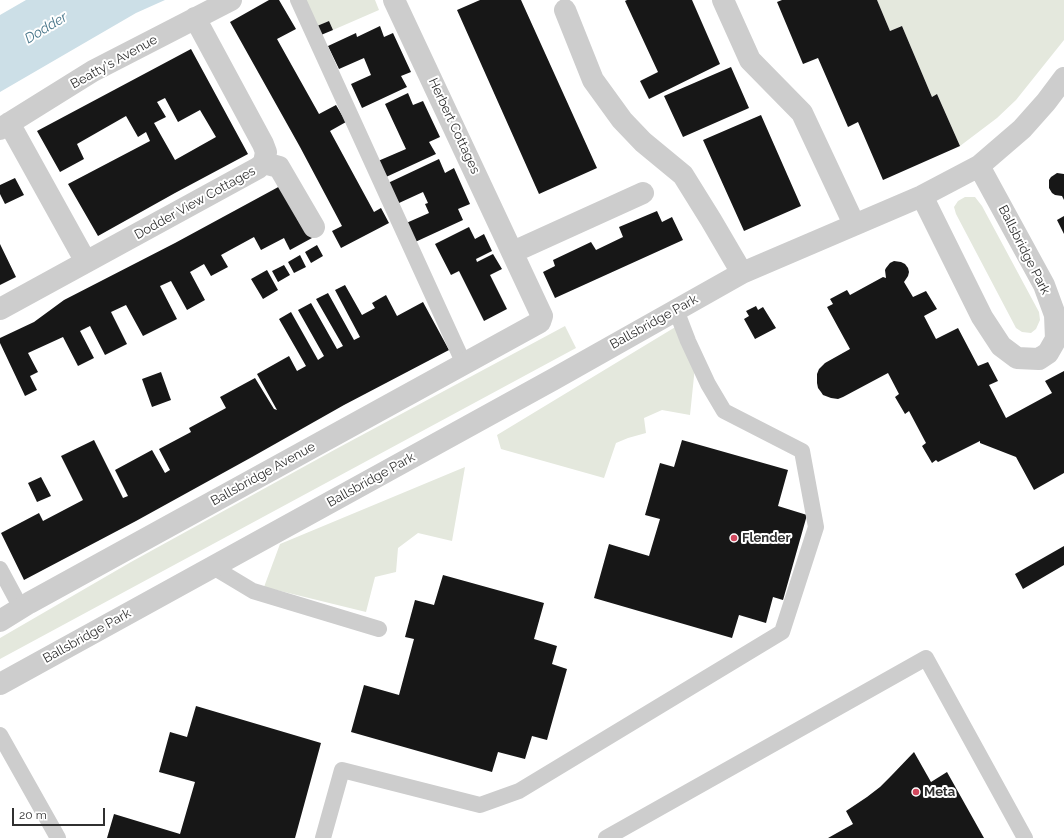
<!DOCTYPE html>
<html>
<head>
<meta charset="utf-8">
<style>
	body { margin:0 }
	#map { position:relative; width:1064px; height:838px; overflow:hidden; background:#fff; font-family:Raleway,sans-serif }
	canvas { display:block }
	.scale { position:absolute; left:12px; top:808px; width:93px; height:18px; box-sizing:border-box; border:2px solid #303030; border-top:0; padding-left:5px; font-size:12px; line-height:14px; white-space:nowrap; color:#303030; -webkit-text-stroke:3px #fff; paint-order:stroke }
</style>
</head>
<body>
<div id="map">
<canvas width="1064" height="838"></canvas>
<div class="scale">20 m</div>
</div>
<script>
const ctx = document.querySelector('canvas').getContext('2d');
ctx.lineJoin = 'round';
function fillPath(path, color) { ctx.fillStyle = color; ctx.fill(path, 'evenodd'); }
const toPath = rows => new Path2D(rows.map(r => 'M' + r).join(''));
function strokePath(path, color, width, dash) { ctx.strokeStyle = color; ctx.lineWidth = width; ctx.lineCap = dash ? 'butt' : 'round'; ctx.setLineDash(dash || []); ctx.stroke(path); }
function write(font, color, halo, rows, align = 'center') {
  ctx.font = font + ' Raleway,sans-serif'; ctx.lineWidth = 4; ctx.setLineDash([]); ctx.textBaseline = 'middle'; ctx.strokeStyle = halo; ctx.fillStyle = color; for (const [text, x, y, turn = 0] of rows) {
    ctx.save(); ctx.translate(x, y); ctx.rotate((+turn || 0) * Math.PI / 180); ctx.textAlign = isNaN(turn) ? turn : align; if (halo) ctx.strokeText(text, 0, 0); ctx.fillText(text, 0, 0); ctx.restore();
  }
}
fillPath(toPath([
	[306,0,375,0,379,10,333,30,329,21,317,26],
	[877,0,1064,0,1064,40,1016,100,997,118,960,146,937,94,932,97,902,26,890,31],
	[965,197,975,197,982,206,1039,312,1040,320,1036,329,1031,333,1022,332,1016,328,956,214,954,207,958,201],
	[565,326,576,348,0,659,0,638,131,562,336,449],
	[677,326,696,357,690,415,662,410,644,418,646,433,628,438,616,443,604,478,501,449,497,435],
	[465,467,452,541,418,533,398,548,396,572,375,577,366,612,264,587,280,544]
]), '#e4e8dd');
fillPath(toPath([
	[26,0,165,0,136,13,0,92,0,15]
]), '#ccdfe7');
fillPath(toPath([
	[269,0,279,0,296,29,277,39,319,114,336,105,346,122,330,131,374,212,381,208,389,223,341,248,332,231,342,226,300,147,230,22],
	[480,0,521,0,597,168,539,194,457,10],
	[627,0,692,0,720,64,649,99,640,81,658,72,625,1],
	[782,0,877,0,890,31,902,26,932,97,937,94,960,146,883,180,858,122,848,127,818,58,803,64,777,2],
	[329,21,333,30,321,35,317,26],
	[380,26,384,37,393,33,411,72,401,76,407,87,362,108,351,84,371,75,364,58,339,69,328,46,356,33,357,37],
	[191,49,248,154,175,193,98,236,68,184,150,141,146,132,138,137,126,116,77,144,84,159,60,172,37,131],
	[165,98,178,122,200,110,216,137,175,160,154,123,166,117,157,102],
	[731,67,749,108,683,137,664,96],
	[408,93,413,105,423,101,431,118,440,137,429,142,436,154,386,177,378,161,406,149,385,104],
	[761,115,801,206,744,231,703,140],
	[439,159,445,173,454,168,470,204,458,209,463,220,413,243,404,224,429,213,425,204,428,203,423,192,399,203,388,183],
	[1057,173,1064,174,1064,200,1062,196,1055,195,1052,193,1049,188,1049,180,1051,177],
	[15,178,24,195,5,204,0,194,0,185],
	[282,185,312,238,290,250,284,238,261,250,254,237,221,255,228,267,211,276,204,264,190,272,205,300,187,310,171,281,160,286,177,319,143,336,126,305,111,312,127,344,105,355,90,326,80,331,94,358,78,366,63,337,28,353,38,372,30,376,37,390,25,396,0,343,0,338,34,322,64,300,175,243],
	[657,211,662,222,672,217,683,240,555,298,543,272,555,266,553,260,591,242,596,250,623,237,619,227],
	[1064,216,1064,234,1057,220],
	[469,227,475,239,484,234,492,251,476,259,477,262,493,254,502,269,490,275,507,309,484,321,459,271,451,275,435,244],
	[0,244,16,277,0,285],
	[317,245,323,256,311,263,305,252],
	[300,255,306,267,294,273,288,262],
	[894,261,901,262,905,264,908,268,909,272,908,276,904,282,913,297,926,291,937,309,924,316,936,339,958,328,978,366,988,362,998,381,989,385,1006,418,1052,393,1045,381,1064,371,1064,473,1034,490,1016,457,980,443,980,441,938,462,936,460,932,463,922,446,926,443,909,411,905,414,895,397,899,394,888,373,843,397,838,399,831,398,823,395,821,392,818,388,817,383,817,374,819,369,825,363,850,349,827,307,833,304,830,299,847,290,850,295,883,277,886,278,885,270,886,268,890,263],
	[284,265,290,275,278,282,272,271],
	[267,270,278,290,263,299,251,279],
	[345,285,362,315,375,308,372,303,386,295,397,316,423,302,449,350,344,405,252,457,136,521,24,580,1,533,39,513,43,521,83,500,61,456,94,440,123,498,128,496,115,470,152,450,165,473,170,470,159,449,191,432,189,428,226,408,220,397,255,378,274,409,277,410,257,374,289,356,297,371,306,366,279,319,291,312,318,360,324,356,298,310,311,303,337,349,343,346,316,299,328,293,354,340,360,337,335,290],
	[756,306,758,310,763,307,776,328,755,339,744,319,749,316,746,311],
	[161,372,171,400,152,407,142,379],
	[682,440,788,470,778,506,807,515,783,600,773,597,766,623,739,615,732,638,594,598,609,544,649,556,660,519,645,515,660,463,674,467],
	[41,477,51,496,37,502,28,483],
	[1064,546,1064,565,1023,589,1015,574],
	[443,575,544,603,534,639,557,646,552,664,567,669,547,740,532,736,525,759,498,752,492,772,351,732,364,685,399,695,414,639,405,637,415,600,434,605],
	[196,706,321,743,295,838,107,838,114,814,180,834,195,782,159,772,170,732,187,737],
	[914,752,931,782,947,772,984,838,828,838,853,824,846,811,867,797,880,787,891,776]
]), '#171717');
strokePath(toPath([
	[298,0,464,364],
	[213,567,253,591,379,629],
	[0,569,21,608],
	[0,735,58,838],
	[323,838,342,770,480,805,519,791,782,632,816,527,802,451,724,411,708,384,688,341,676,310],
	[606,838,926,658,1025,838]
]), '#cdcdcd', 16);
strokePath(toPath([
	[723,0,750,60,802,113,854,224],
	[565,10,593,80,622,120,643,142,683,175,711,220,742,273],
	[9,123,86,262,258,168,264,163,266,152,263,144,195,18],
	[0,129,93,71,231,0],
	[264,163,279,167,314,227],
	[922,196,982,317,1001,346,1017,358,1039,359,1048,353,1056,339,1055,315,1044,285,979,166],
	[513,252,643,193],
	[0,309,86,262],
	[0,621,29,603,540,322,542,316,394,0],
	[0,684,554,379,742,273,922,196,979,166,1022,129,1046,102,1064,78]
]), '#cdcdcd', 22);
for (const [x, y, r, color] of [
	[734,538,4,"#d1485e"],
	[916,792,4,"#d1485e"]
]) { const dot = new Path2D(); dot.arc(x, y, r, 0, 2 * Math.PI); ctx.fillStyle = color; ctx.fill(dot); strokePath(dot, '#fff', 1.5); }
write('13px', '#303030', '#fff', [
	["Beatty's Avenue",114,62,-29],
	["Herbert Cottages",454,126,65],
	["Dodder View Cottages",195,203,-29],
	["Ballsbridge Park",1024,250,63],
	["Ballsbridge Park",654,322,-29],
	["Ballsbridge Avenue",263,474,-29],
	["Ballsbridge Park",371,480,-29],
	["Ballsbridge Park",87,636,-29]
]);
write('bold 13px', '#303030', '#fff', [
	["Flender",742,538],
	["Meta",924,792]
], 'left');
write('italic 14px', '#477589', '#fff', [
	["Dodder",46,28,-31]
]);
</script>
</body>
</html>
